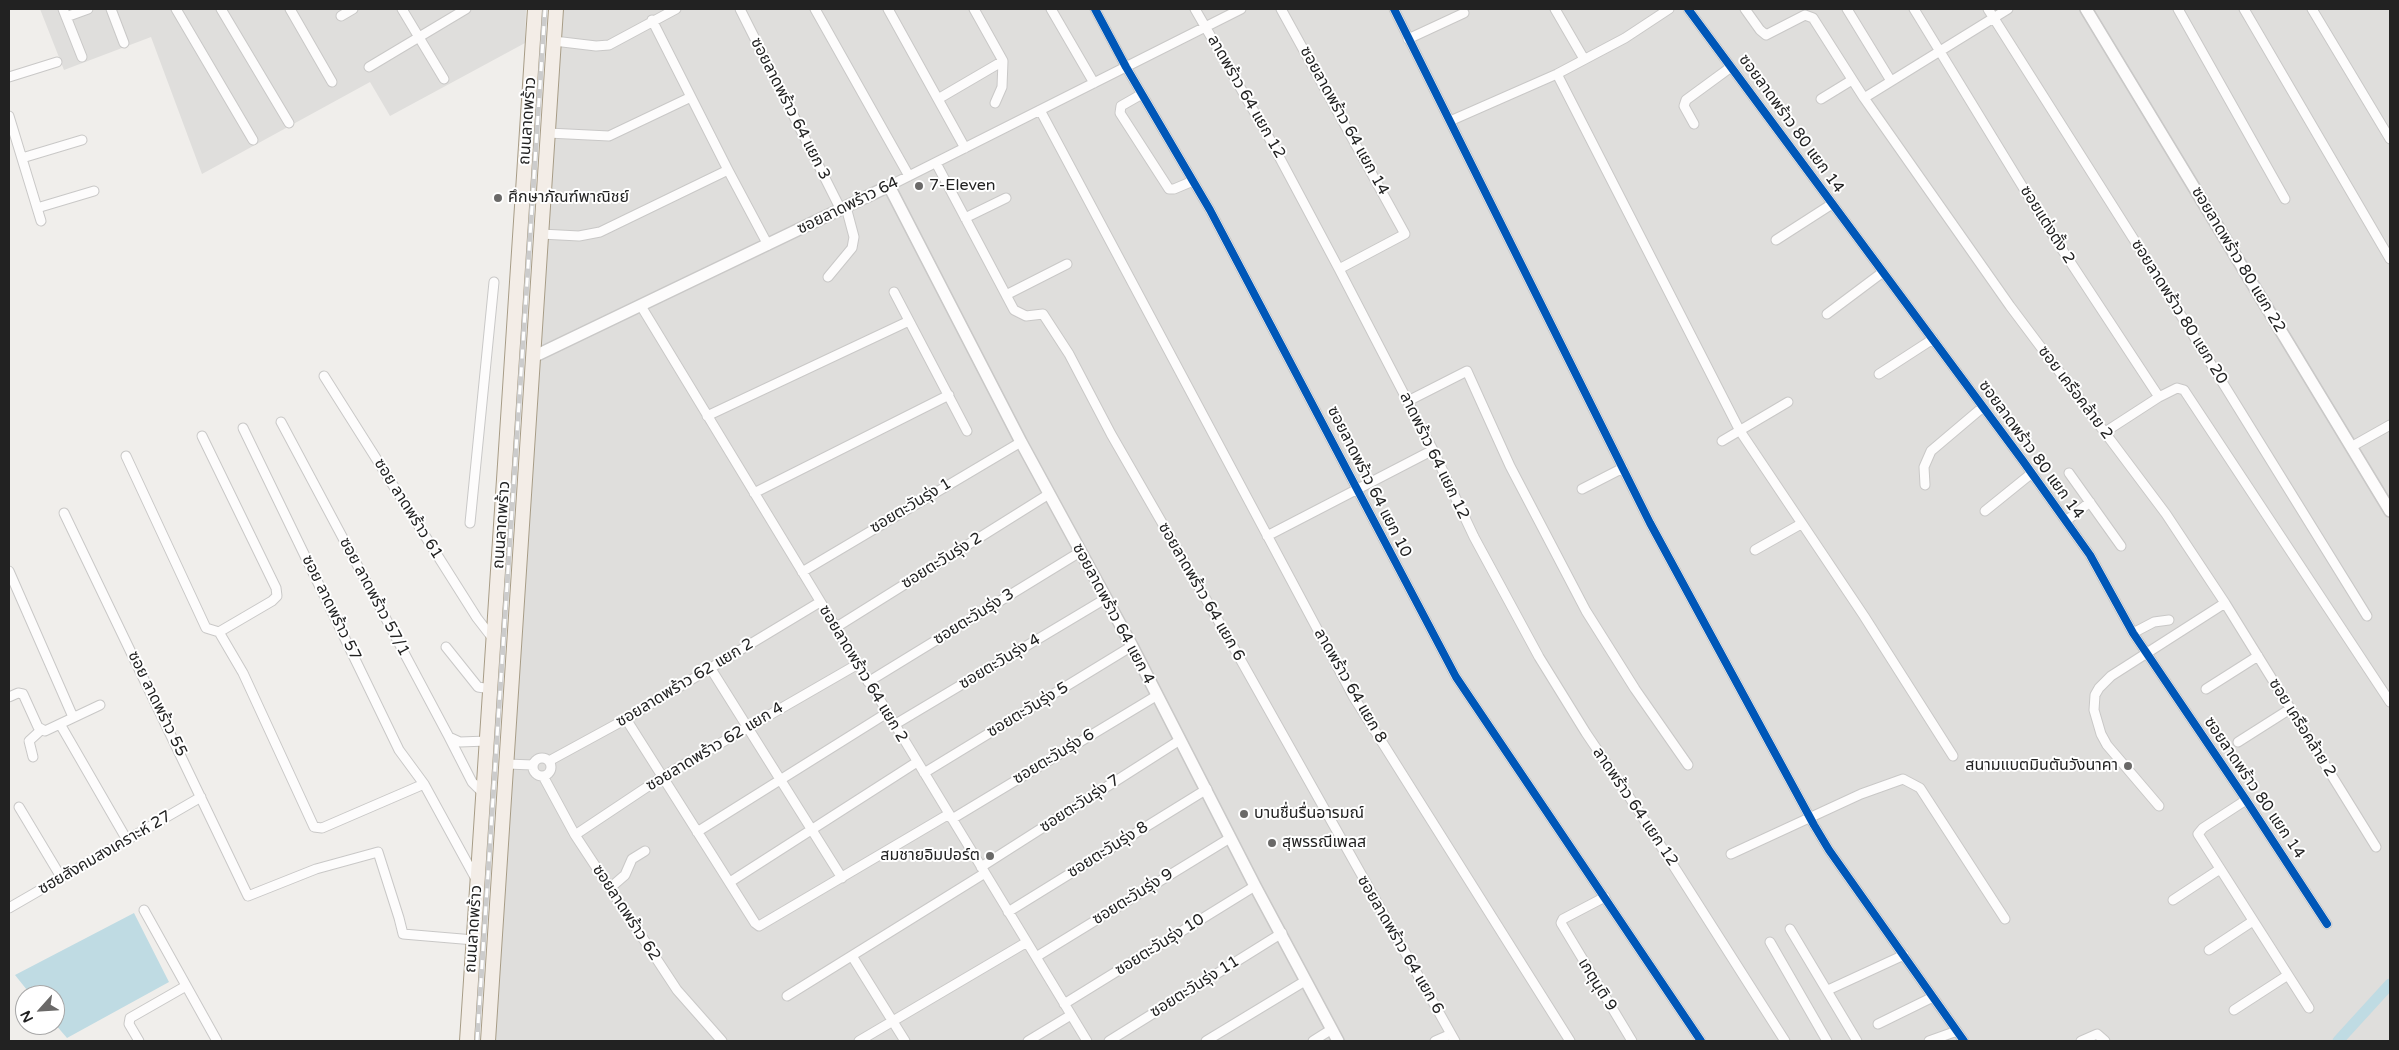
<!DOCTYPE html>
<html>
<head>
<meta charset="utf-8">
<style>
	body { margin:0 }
	#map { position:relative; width:2399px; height:1050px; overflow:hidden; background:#f0eeeb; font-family:"Varela Round",sans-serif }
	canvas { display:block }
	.frame { position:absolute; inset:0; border:10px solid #222; pointer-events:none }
	.north { position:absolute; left:15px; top:985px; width:50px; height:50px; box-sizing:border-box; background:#fff; border:1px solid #a7a7a7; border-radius:50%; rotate:244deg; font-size:14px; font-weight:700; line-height:20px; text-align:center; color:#222 }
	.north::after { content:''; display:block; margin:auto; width:18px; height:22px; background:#6a6968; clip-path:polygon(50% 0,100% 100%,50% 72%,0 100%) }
</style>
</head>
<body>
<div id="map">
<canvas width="2399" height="1050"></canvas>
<div class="frame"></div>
<div class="north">N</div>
</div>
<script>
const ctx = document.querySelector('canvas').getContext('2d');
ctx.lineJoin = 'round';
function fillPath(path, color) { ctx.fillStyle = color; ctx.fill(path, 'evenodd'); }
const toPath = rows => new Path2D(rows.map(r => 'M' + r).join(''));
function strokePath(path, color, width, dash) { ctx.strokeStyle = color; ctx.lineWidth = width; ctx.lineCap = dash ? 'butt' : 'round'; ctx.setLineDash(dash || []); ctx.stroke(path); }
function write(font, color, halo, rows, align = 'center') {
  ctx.font = font + ' "Varela Round","Noto Sans Thai",sans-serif'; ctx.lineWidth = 4; ctx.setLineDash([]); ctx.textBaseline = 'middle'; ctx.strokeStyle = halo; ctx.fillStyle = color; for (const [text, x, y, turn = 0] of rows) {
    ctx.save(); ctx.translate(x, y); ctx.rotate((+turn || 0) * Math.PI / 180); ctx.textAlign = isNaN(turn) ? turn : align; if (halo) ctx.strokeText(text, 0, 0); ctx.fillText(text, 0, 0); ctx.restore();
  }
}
fillPath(toPath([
	[40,9,526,9,525,43,390,116,370,82,202,174,151,37,64,70],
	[556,9,2390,9,2390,1041,488,1041]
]), '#dfdedc');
fillPath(toPath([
	[134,913,169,982,67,1038,55,1024,55,995,31,995,15,975]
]), '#bfdbe3');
strokePath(toPath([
	[2338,1041,2390,984]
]), '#bfdbe3', 11);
const minor = toPath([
	[63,9,82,57],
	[111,9,124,43],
	[176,9,253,140],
	[221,9,289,123],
	[290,9,332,82],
	[402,9,444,79],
	[740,9,841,210],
	[815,9,909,176],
	[888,9,965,148],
	[974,9,1003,61,1002,87,995,103],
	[1051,9,1094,83],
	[1095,9,1126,67,1210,210,1456,677,1701,1041],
	[1195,9,1267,134,1339,269,1433,450,1474,537,1539,657,1586,733,1638,810,1785,1041],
	[1281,9,1405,234,1339,269],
	[1394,9,1650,523,1814,825,1829,850,1964,1041],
	[1555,9,1584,59],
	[1688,9,2023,461,2090,555,2133,633,2246,800,2327,924],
	[1745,9,1760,30,1766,35,1805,15,1813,18,1864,98,2010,306,2166,514,2225,603,2376,847],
	[1847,9,1891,81],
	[1914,9,2046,225,2159,397],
	[1988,9,2138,246,2367,616],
	[2178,9,2285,199],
	[2244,9,2390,259],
	[2312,9,2390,139],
	[341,16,353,9],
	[66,17,88,9],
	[652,20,728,170,768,245],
	[1408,39,1464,13],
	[554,41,596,46,609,45,676,9],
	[369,67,466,9],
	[1557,74,1740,431,1864,616,1953,756],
	[9,77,57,62],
	[1142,94,1121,106,1120,113,1169,189,1174,189,1193,181],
	[1864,98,2008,9],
	[938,99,1003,61],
	[1821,99,1852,80],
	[1040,110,1353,696,1570,1041],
	[9,116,41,221],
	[1450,121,1557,74,1625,38,1669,9],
	[1694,124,1684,106,1686,100,1731,67],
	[548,133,609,136,691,97],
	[22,158,82,140],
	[936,163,1014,310,1026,316,1043,314,1069,354,1111,434,1234,648,1455,1041],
	[889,186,1241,9],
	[37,208,94,191],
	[965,218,1006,198],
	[541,234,579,236,600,232,728,170],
	[1776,240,1832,204],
	[828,277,852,248,854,237,846,207],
	[894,292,967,431],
	[1006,295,1067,264],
	[641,306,1087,1041],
	[1827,314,1883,272],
	[1879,374,1933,339],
	[324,376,477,618,494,640],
	[1408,401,1467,371,1510,466,1586,611,1635,689,1688,765],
	[707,416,909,321],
	[281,422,449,737,460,742,487,741],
	[243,428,399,750,424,784,476,879],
	[2105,432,2159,397,2177,388,2184,390,2390,702],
	[202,436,276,588,277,596,272,601,219,632],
	[1722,441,1788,402],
	[2351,447,2390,425],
	[126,456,206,628,219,632,243,673,314,827,322,828,424,784],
	[2069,473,2121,546],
	[1925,485,1924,467,1931,451,1983,407],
	[1582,489,1623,468],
	[754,493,949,395],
	[1985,511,2032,473],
	[64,513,248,896,316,869,378,852,399,918,403,934,474,940],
	[2066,521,2090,502],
	[470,523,494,282],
	[1267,536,1433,450],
	[1755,550,1801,524],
	[9,571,73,717],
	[802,572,1021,442],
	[835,628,1049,494],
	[2133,633,2154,622,2169,620],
	[446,647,478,687,491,689],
	[711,669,842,878],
	[868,682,1080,552],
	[2206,689,2258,656],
	[9,697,18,693,23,694,38,727,45,731,100,705],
	[626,719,755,923,759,926,949,814],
	[60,724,127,840],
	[894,725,1105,599],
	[449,737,472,782,484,794],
	[2238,742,2290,709],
	[33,757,29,741,41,730],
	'533 767a9 9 0 1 1 18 0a9 9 0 1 1-18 0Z',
	[549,761,626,719,820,602],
	[507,764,533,765],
	[924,773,1132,646],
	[543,776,575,835,677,990,722,1041],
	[2246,800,2203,828,2198,834,2309,1008],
	[2159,806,2107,745,2101,734,2094,710,2095,695,2099,688,2111,676,2225,603],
	[19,807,61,877],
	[952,819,1156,696],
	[697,832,887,713],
	[575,835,662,777,858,664],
	[1731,854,1861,794,1903,779,1920,788,2005,919],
	[981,867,1180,740],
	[730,882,917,762],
	[610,888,625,875,632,859,645,851],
	[1605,897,1563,919,1561,923,1632,1041],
	[2173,900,2220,869],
	[9,908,201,797],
	[144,910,217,1041],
	[1008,912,1207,789],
	[1790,929,1857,1041],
	[1770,942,1827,1041],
	[2209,950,2253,921],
	[852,956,905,1041],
	[1036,957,1230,838],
	[1828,990,1904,955],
	[787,996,985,873],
	[1064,1004,1255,886],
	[2234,1010,2288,975],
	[1878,1024,1933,997],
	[139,1041,129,1024,130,1018,186,986],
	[859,1041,1027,942],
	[1028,1041,1071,1015],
	[1109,1041,1282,933],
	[1206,1041,1305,981],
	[1313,1041,1332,1029],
	[1435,1041,1451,1034],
	[1929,1041,1957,1031],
	[2081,1041,2097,1034,2105,1041]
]);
const tertiary = toPath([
	[2086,9,2390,511],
	[533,357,889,186,1021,442,1132,646,1255,886,1338,1041]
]);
const primary = toPath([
	[467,1041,535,9],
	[488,1041,556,9]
]);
strokePath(minor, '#c9c8c7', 11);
strokePath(tertiary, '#c9c8c7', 14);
strokePath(primary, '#a79c86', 16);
strokePath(minor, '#fdfcfc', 9);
strokePath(tertiary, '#fdfcfc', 11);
strokePath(primary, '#f3ede7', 14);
const rail = toPath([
	[477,1041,545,9]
]);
strokePath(rail, '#ccc', 5);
strokePath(rail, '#fff', 3, [9]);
strokePath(toPath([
	[1095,9,1126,67,1210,210,1456,677,1701,1041],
	[1394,9,1650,523,1814,825,1829,850,1964,1041],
	[1688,9,2023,461,2090,555,2133,633,2246,800,2327,924]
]), '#0057b8', 8);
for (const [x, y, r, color] of [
	[919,186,5,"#6a6968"],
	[498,198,5,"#6a6968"],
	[2128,766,5,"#6a6968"],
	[1244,814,5,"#6a6968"],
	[1272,843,5,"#6a6968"],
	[990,856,5,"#6a6968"]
]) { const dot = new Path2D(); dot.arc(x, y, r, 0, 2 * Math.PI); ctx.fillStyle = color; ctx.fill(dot); strokePath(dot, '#fff', 2); }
write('16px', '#222', '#fff', [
	["ลาดพร้าว 64 แยก 12",1246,97,60],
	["ซอยลาดพร้าว 64 แยก 3",790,109,63],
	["ถนนลาดพร้าว",528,121,-86],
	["ซอยลาดพร้าว 64 แยก 14",1344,121,61],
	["ซอยลาดพร้าว 80 แยก 14",1791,124,54],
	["ซอยลาดพร้าว 64",848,206,-26],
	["ซอยแต่งตั้ง 2",2047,225,58],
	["ซอยลาดพร้าว 80 แยก 22",2238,260,59],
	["ซอยลาดพร้าว 80 แยก 20",2179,312,58],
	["ซอย เครือคล้าย 2",2075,393,53],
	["ซอยลาดพร้าว 80 แยก 14",2031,450,54],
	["ลาดพร้าว 64 แยก 12",1434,456,64],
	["ซอยลาดพร้าว 64 แยก 10",1369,482,63],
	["ซอยตะวันรุ่ง 1",911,506,-31],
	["ซอย ลาดพร้าว 61",408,509,58],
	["ถนนลาดพร้าว",502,525,-86],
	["ซอยตะวันรุ่ง 2",942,561,-32],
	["ซอยลาดพร้าว 64 แยก 6",1201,592,60],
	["ซอย ลาดพร้าว 57/1",374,597,62],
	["ซอย ลาดพร้าว 57",331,608,64],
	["ซอยลาดพร้าว 64 แยก 4",1113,614,62],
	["ซอยตะวันรุ่ง 3",974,617,-32],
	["ซอยตะวันรุ่ง 4",1000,662,-31],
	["ซอยลาดพร้าว 64 แยก 2",863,674,59],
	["ซอยลาดพร้าว 62 แยก 2",685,683,-31],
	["ลาดพร้าว 64 แยก 8",1350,686,60],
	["ซอย ลาดพร้าว 55",157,704,64],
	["ซอยตะวันรุ่ง 5",1028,710,-31],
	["ซอย เครือคล้าย 2",2302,728,58],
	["ซอยลาดพร้าว 62 แยก 4",715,747,-31],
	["ซอยตะวันรุ่ง 6",1054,757,-31],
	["ซอยลาดพร้าว 80 แยก 14",2254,788,56],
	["ซอยตะวันรุ่ง 7",1080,804,-33],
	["ลาดพร้าว 64 แยก 12",1635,807,56],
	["ซอยตะวันรุ่ง 8",1108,850,-32],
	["ซฮยสังคมสงเคราะห์ 27",105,853,-30],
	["ซอยตะวันรุ่ง 9",1133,897,-32],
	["ซอยลาดพร้าว 62",626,913,57],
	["ถนนลาดพร้าว",474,929,-86],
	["ซอยตะวันรุ่ง 10",1160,945,-32],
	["ซอยลาดพร้าว 64 แยก 6",1400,945,60],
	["เกตุนุติ 9",1597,985,58],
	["ซอยตะวันรุ่ง 11",1195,987,-32]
]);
write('16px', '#222', '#fff', [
	["7-Eleven",929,186],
	["ศึกษาภัณฑ์พาณิชย์",508,198],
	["สนามแบตมินตันวังนาคา",2118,766,"right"],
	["บานชื่นรื่นอารมณ์",1254,814],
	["สุพรรณีเพลส",1282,843],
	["สมชายอิมปอร์ต",980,856,"right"]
], 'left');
</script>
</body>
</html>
